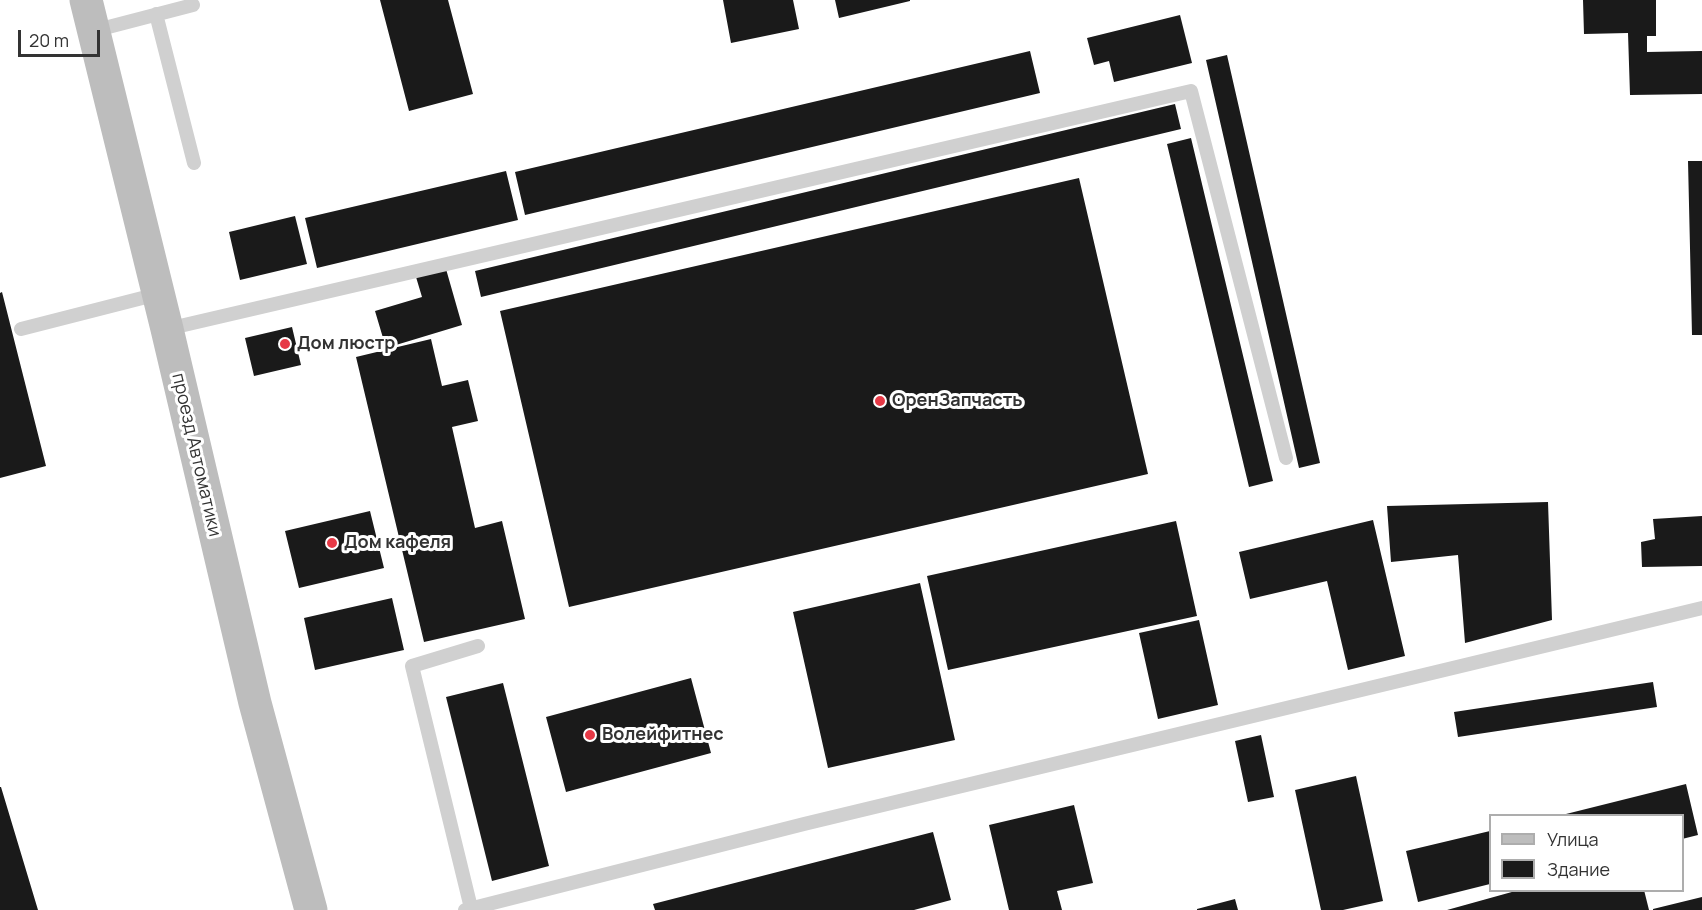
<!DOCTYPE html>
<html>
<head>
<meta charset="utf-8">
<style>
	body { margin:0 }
	#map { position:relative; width:1702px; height:910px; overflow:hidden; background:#fff; font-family:Manrope,sans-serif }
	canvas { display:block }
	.legend { position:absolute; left:1489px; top:814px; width:195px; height:78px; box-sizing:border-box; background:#fff; border:2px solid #adadad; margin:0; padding:8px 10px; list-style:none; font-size:18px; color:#333 }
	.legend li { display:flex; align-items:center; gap:12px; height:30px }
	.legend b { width:30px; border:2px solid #adadad }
	.scale { position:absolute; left:18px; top:30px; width:82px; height:27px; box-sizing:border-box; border:3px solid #333; border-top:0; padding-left:8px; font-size:18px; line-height:21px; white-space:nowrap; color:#333; -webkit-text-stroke:4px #fff; paint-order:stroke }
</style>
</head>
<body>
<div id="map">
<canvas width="1702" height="910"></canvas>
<ul class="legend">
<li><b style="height:8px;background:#bdbdbd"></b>Улица</li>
<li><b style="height:16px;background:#1a1a1a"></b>Здание</li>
</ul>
<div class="scale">20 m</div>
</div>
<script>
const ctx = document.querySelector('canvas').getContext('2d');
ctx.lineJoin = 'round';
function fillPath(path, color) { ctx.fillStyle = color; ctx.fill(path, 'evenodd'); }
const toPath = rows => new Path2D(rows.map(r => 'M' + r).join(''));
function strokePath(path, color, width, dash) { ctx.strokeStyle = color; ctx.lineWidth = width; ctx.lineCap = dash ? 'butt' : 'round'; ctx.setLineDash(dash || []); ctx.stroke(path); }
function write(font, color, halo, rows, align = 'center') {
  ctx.font = font + ' Manrope,sans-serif'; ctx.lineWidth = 6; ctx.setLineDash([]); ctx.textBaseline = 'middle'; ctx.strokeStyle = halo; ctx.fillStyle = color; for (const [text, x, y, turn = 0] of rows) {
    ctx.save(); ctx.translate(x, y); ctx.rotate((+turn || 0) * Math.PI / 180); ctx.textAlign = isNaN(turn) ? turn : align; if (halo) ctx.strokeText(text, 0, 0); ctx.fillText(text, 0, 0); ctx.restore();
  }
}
fillPath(toPath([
	[380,0,448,0,473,94,409,111],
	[723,0,793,0,799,29,731,43],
	[835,0,910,0,910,1,839,18],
	[1583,0,1656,0,1656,36,1647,36,1647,52,1702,51,1702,94,1630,95,1628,33,1584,34],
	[1180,15,1192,63,1114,82,1109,61,1094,65,1087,38],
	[1030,51,1040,93,525,215,515,172],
	[1227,55,1320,463,1299,468,1206,60],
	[1175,104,1181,129,481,297,475,271],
	[1191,138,1273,481,1249,487,1167,144],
	[1688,161,1702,161,1702,335,1692,335],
	[506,171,518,220,317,268,305,218],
	[1079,178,1148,474,569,607,500,311],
	[295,216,307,264,240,280,229,232],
	[446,269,462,325,386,348,375,311,422,297,416,277],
	[2,292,46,466,0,478,0,293],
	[292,327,301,365,254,376,245,338],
	[431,339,442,386,468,380,478,421,452,427,475,528,502,521,525,619,424,642,356,357],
	[1548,502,1552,620,1465,643,1458,555,1391,562,1387,506],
	[370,511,384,568,299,588,285,531],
	[1702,516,1702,566,1642,567,1641,542,1655,539,1653,519],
	[1373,520,1405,656,1348,670,1327,581,1250,599,1239,552],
	[1176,521,1197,616,948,670,927,576],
	[920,583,955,740,828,768,793,612],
	[392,598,404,650,315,670,304,618],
	[1199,620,1218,705,1158,719,1139,633],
	[691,678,711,753,566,792,546,717],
	[1653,682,1657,707,1458,737,1454,712],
	[503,683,549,866,492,881,446,697],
	[1261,735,1274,797,1248,802,1235,741],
	[1356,776,1383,901,1343,910,1321,910,1295,790],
	[1686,784,1698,835,1682,839,1682,816,1558,816],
	[0,787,1,787,38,910,0,910],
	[1074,805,1093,883,1057,891,1062,910,1009,910,989,825],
	[1490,831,1490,884,1418,902,1406,851],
	[933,832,951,900,914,910,655,910,653,904],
	[1519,890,1644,890,1649,910,1447,910],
	[1702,897,1702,910,1653,910,1653,909],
	[1235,899,1238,910,1197,910,1197,909]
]), '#1a1a1a');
strokePath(toPath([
	[156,14,194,163],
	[93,31,193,5],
	[21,329,158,294],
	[167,329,1191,91,1286,458],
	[471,908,412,666,478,646],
	[465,910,804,824,1702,608]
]), '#d0d0d0', 14);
strokePath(toPath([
	[86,0,167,329,255,703,311,910]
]), '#bdbdbd', 33);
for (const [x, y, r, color] of [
	[285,344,6,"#e63946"],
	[880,401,6,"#e63946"],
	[332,543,6,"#e63946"],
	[590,735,6,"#e63946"]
]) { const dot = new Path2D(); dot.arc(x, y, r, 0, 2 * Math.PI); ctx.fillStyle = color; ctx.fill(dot); strokePath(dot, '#fff', 2); }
write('bold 18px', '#333', '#fff', [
	["Дом люстр",297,344],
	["ОренЗапчасть",892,401],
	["Дом кафеля",344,543],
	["Волейфитнес",602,735]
], 'left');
write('18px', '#333', '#fff', [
	["проезд Автоматики",196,455,77]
]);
</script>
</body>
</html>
